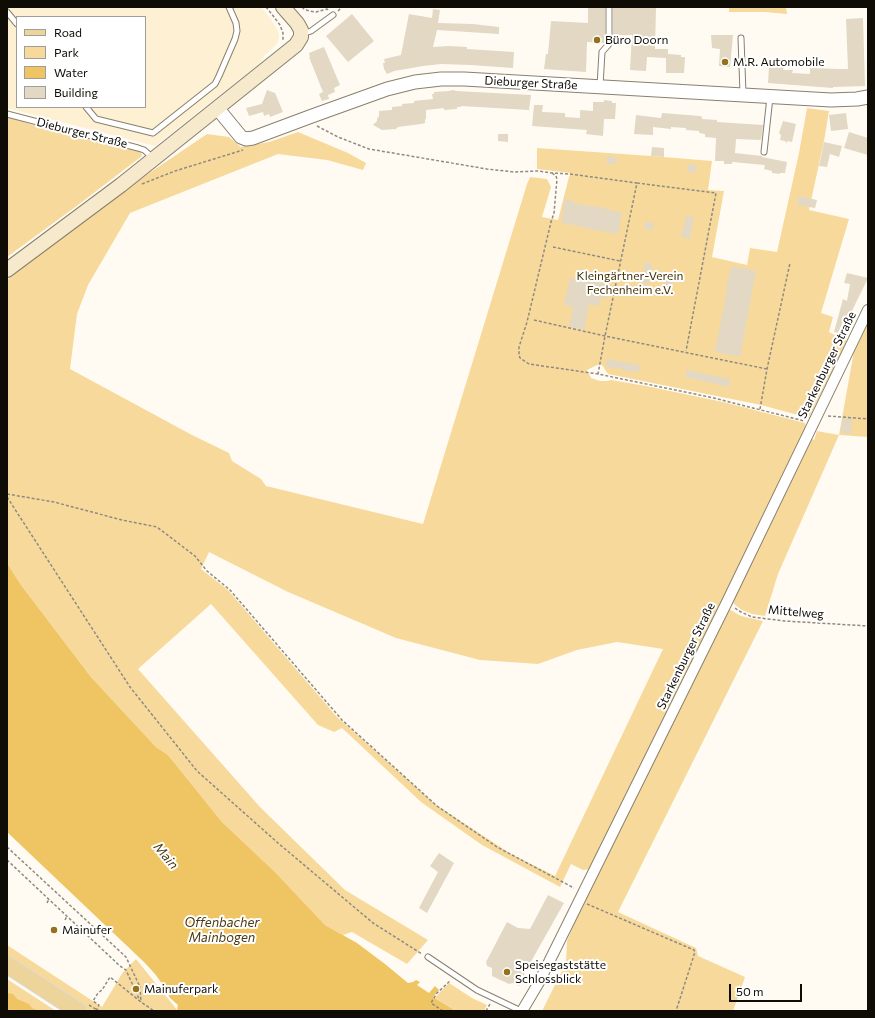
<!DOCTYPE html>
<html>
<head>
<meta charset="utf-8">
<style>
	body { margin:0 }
	#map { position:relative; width:875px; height:1018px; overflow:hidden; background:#fffbf3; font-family:Commissioner,sans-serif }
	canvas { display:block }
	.frame { position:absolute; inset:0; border:8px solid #0f0c05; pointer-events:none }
	.legend { position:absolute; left:16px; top:16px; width:130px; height:92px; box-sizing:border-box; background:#fff; border:1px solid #9f9e9b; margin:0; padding:5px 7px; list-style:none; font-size:12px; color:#0f0c05 }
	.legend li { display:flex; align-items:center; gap:8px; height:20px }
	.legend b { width:20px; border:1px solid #9f9e9b }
	.scale { position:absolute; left:729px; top:984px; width:73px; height:18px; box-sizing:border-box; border:2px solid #0f0c05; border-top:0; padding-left:5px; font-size:12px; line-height:14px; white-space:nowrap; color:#0f0c05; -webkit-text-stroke:3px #fff; paint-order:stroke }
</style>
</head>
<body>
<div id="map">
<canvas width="875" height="1018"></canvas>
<div class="frame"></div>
<ul class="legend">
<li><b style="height:5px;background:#ecd49a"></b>Road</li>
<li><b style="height:11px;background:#f7da9b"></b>Park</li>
<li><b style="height:11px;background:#efc563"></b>Water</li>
<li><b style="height:11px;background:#e2d8c3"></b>Building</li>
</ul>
<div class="scale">50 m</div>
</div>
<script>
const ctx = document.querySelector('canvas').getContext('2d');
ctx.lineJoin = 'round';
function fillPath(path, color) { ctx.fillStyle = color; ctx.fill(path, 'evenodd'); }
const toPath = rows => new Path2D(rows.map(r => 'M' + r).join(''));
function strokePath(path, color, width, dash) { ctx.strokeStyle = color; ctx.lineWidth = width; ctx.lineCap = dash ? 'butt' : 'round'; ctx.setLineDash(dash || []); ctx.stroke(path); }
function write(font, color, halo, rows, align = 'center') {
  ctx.font = font + ' Commissioner,sans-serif'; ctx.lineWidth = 4; ctx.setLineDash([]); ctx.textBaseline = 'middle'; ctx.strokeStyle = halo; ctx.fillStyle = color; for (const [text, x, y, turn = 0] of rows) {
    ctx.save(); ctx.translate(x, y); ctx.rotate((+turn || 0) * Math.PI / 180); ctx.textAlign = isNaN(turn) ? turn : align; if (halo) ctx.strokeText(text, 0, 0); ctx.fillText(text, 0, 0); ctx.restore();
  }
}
fillPath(toPath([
	[7,7,261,7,270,18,278,31,279,36,278,42,275,46,263,57,260,63,155,146,7,108],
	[17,17,145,17,145,107,17,107]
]), '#fdf0d3');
fillPath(toPath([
	[729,7,786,7,787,14,765,12,729,12],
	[807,108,829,111,824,141,809,210,849,219,821,313,833,317,829,332,847,341,809,418,761,405,608,374,602,365,597,365,587,370,591,378,600,381,607,381,611,380,646,386,723,402,805,423,806,427,593,869,583,870,571,864,560,887,482,845,421,802,342,728,334,732,318,725,211,604,138,669,260,807,345,890,428,940,407,964,352,932,343,935,325,925,275,872,222,822,168,755,156,747,91,677,21,585,7,563,7,280,105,203,207,134,229,137,241,147,269,142,298,132,348,153,366,163,363,170,327,160,278,154,130,213,88,285,77,314,70,369,192,435,229,453,232,461,261,479,266,486,423,524,527,184,530,177,547,179,551,187,542,217,558,220,570,173,537,169,537,148,651,156,712,161,708,190,724,191,712,257,747,265,750,248,777,252,799,153],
	[209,552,288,592,396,638,480,660,538,664,577,650,617,642,663,649,555,876,511,854,436,805,337,717,228,590,201,569],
	[7,117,50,130,140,150,142,156,78,205,7,257],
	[868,318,868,437,839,435,778,574,765,616,752,614,742,610,734,604,732,597,810,438,814,440,817,431,839,435,855,345],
	[727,608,741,616,763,621,618,912,696,948,698,956,745,977,733,1011,542,1011,566,963,567,941,582,905],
	[7,945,102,1007,123,972,136,959,178,1011,89,1011,7,958],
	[7,979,56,1011,7,1011],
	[449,983,472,998,487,1005,484,1011,456,1011,435,998,441,991]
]), '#f7da9b');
fillPath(toPath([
	[7,563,21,585,91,677,156,747,168,755,222,822,275,872,325,925,357,943,385,964,408,983,413,982,416,980,420,982,417,985,429,993,435,986,439,990,433,997,456,1011,179,1011,177,1009,178,1005,170,998,163,985,155,974,145,963,7,832],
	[7,993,13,994,17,999,29,1004,32,1008,39,1011,21,1011,19,1010,15,1011,14,1009,12,1011,7,1011]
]), '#efc563');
fillPath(toPath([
	[588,7,605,7,605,36,604,43,587,42,586,72,544,69,546,54,548,54,551,21,588,23],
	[613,7,656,7,655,49,668,49,668,54,681,55,681,57,685,57,684,73,666,73,666,58,647,57,646,71,630,70,632,35,613,35],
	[433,9,440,10,438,23,473,24,499,27,499,34,437,30,433,47,449,46,467,47,467,49,514,52,513,68,471,65,441,64,423,66,394,71,387,74,384,69,383,63,385,63,384,59,401,55,409,14,432,18],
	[352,14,374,41,348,62,326,36],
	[863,18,865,86,833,87,833,88,768,83,769,66,784,67,783,70,793,70,792,73,810,74,810,68,839,69,848,69,846,19],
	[711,35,733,35,730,67,719,66,720,49,712,48],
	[324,47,340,85,334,88,335,92,328,95,329,99,322,101,319,94,323,92,309,57,310,57,309,53],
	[267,90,275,93,283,112,270,117,269,114,264,116,263,112,249,116,246,108,262,104],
	[453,90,456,91,531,95,529,110,461,106,461,107,457,107,457,109,444,110,444,108,426,110,426,118,425,120,425,123,421,124,398,127,396,129,382,130,373,125,377,121,377,119,379,116,379,111,392,110,392,107,402,106,402,104,414,103,414,101,433,99,432,94,434,94,434,92,449,91],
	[604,100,612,101,612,103,616,103,615,119,604,119,603,136,586,134,587,130,532,126,534,105,543,105,542,112,565,113,565,117,580,118,580,110,593,111,593,102,604,102],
	[662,113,700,116,702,117,702,119,717,120,717,122,763,125,761,140,736,139,735,153,762,156,762,157,787,162,785,173,780,173,780,174,772,173,772,171,764,169,765,165,732,162,732,164,724,164,724,161,715,161,716,138,705,137,705,134,699,133,699,131,686,130,686,128,671,127,671,129,653,127,653,135,634,134,636,115,661,118],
	[846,113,848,129,831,131,829,115],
	[783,121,796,124,792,142,787,141,787,144,785,141,780,140,781,135,779,133],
	[849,132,868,138,868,155,844,148],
	[498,134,508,134,508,142,498,141],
	[824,142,842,146,839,157,830,154,827,167,819,166],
	[652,147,664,148,664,157,651,156],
	[607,156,617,157,616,164,607,164],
	[688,164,697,165,696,173,689,172,687,170],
	[799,196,817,200,815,208,797,205],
	[565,199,573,201,573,203,596,207,597,206,606,208,605,209,622,213,618,234,585,228,561,222],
	[686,216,694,217,690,239,681,237],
	[646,221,654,223,652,231,644,229],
	[645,262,652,263,648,285,641,284],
	[732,266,756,271,740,357,715,352,727,290,726,290,730,270,731,270],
	[847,273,868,278,847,321,844,319,838,333,834,332,843,299,847,301,850,284,844,283],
	[570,278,608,284,606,298,601,297,599,306,589,304,584,330,569,327,573,307,564,305],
	[666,278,673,279,672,288,664,287],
	[607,359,640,365,639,372,632,371,632,372,623,370,624,369,606,367],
	[687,370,730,379,729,387,685,377],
	[842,418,852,418,851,434,841,433],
	[439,853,454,863,427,913,419,908,438,872,430,866],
	[548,895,564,903,524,974,526,979,524,982,521,983,519,986,513,983,509,984,492,976,492,968,487,966,486,962,507,922,518,928,530,929]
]), '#e2d8c3');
const service = toPath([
	[7,12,17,24],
	[302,34,311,31,333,15],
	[741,38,743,94],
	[600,86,602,52,609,44,609,7],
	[86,107,96,119,153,133,215,84,219,76,235,39,237,31,236,23,229,7],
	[7,114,138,148,144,150,153,158],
	[764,152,770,97],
	[428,957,477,990,521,1011]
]);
const minor = toPath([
	[522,1011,538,984,550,960,727,602,868,310]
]);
const tertiary = toPath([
	[218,109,241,137,246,139,253,138,312,116,387,89,415,82,441,79,464,79,831,100,857,99,868,97]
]);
const secondary = toPath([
	[7,270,121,185,296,45,301,37,301,30,297,23,283,7]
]);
const primary = toPath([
	[7,965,78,1011]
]);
strokePath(service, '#89806d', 7);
strokePath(minor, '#89806d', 12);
strokePath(tertiary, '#89806d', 15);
strokePath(secondary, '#89806d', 16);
strokePath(primary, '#d9d8d7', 18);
strokePath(toPath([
	[266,7,274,17,280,25,283,33,283,40],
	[302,7,304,9,309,11,316,12,327,9,328,10],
	[338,11,342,7],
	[317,126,338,137,369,149,487,169,514,172,538,171,552,173,570,174,637,183,605,336,598,374,714,398,804,421],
	[552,173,556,176,557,179,554,213,551,222,527,322,519,347,519,355,520,358,529,364,598,374],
	[637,183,716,193,686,351],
	[142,184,175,171,243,150],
	[553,247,620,261],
	[534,320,605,336,767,369],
	[760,409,767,369,790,263],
	[828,416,868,419],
	[7,494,54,502,122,520,157,527,195,556,207,571,230,590,342,720,437,806,497,847,574,888],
	[7,497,130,687,197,771,278,843,373,923,422,954],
	[735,608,739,611,752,617,785,621,868,626],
	[7,847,126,957,140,987,141,1002],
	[7,860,120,966,126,970,140,1001],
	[47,903,49,899],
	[587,904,694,950,695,952,676,1011],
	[65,920,67,916],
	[89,1005,99,1011],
	[96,1011,99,1005,93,1001,98,993,102,990,110,977,141,1002,154,1011],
	[443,1011,431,1003,437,993,450,981],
	[486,1011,490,1004]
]), '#8e8a83', 1.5, [3, 2]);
strokePath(service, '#fff', 5);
strokePath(minor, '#fff', 10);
strokePath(tertiary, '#fff', 13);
strokePath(secondary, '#f6e9cc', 14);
strokePath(primary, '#ecd49a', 16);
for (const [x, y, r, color] of [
	[597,40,4,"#94721a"],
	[725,62,4,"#94721a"],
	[54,930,4,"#94721a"],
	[507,972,4,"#94721a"],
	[136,989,4,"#94721a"]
]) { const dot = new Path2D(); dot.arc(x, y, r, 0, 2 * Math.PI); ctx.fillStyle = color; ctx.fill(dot); strokePath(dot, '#fff', 1.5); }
write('12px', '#0f0c05', '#fff', [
	["Büro Doorn",605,40],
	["M.R. Automobile",733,62],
	["Mainufer",62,930],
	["Speisegaststätte",515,965],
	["Schlossblick",515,979],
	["Mainuferpark",144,989]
], 'left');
write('12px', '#0f0c05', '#fff', [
	["Dieburger Straße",531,83,3],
	["Dieburger Straße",82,133,14],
	["Starkenburger Straße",827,365,-64],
	["Mittelweg",796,612,5],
	["Starkenburger Straße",686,656,-64]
]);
write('12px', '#433307', '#fff', [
	["Kleingärtner-Verein",630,276],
	["Fechenheim e.V.",630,290]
]);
write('italic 13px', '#4b3a11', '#fff', [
	["Main",166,856,50],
	["Offenbacher",222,923],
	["Mainbogen",222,938]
]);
</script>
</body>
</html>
